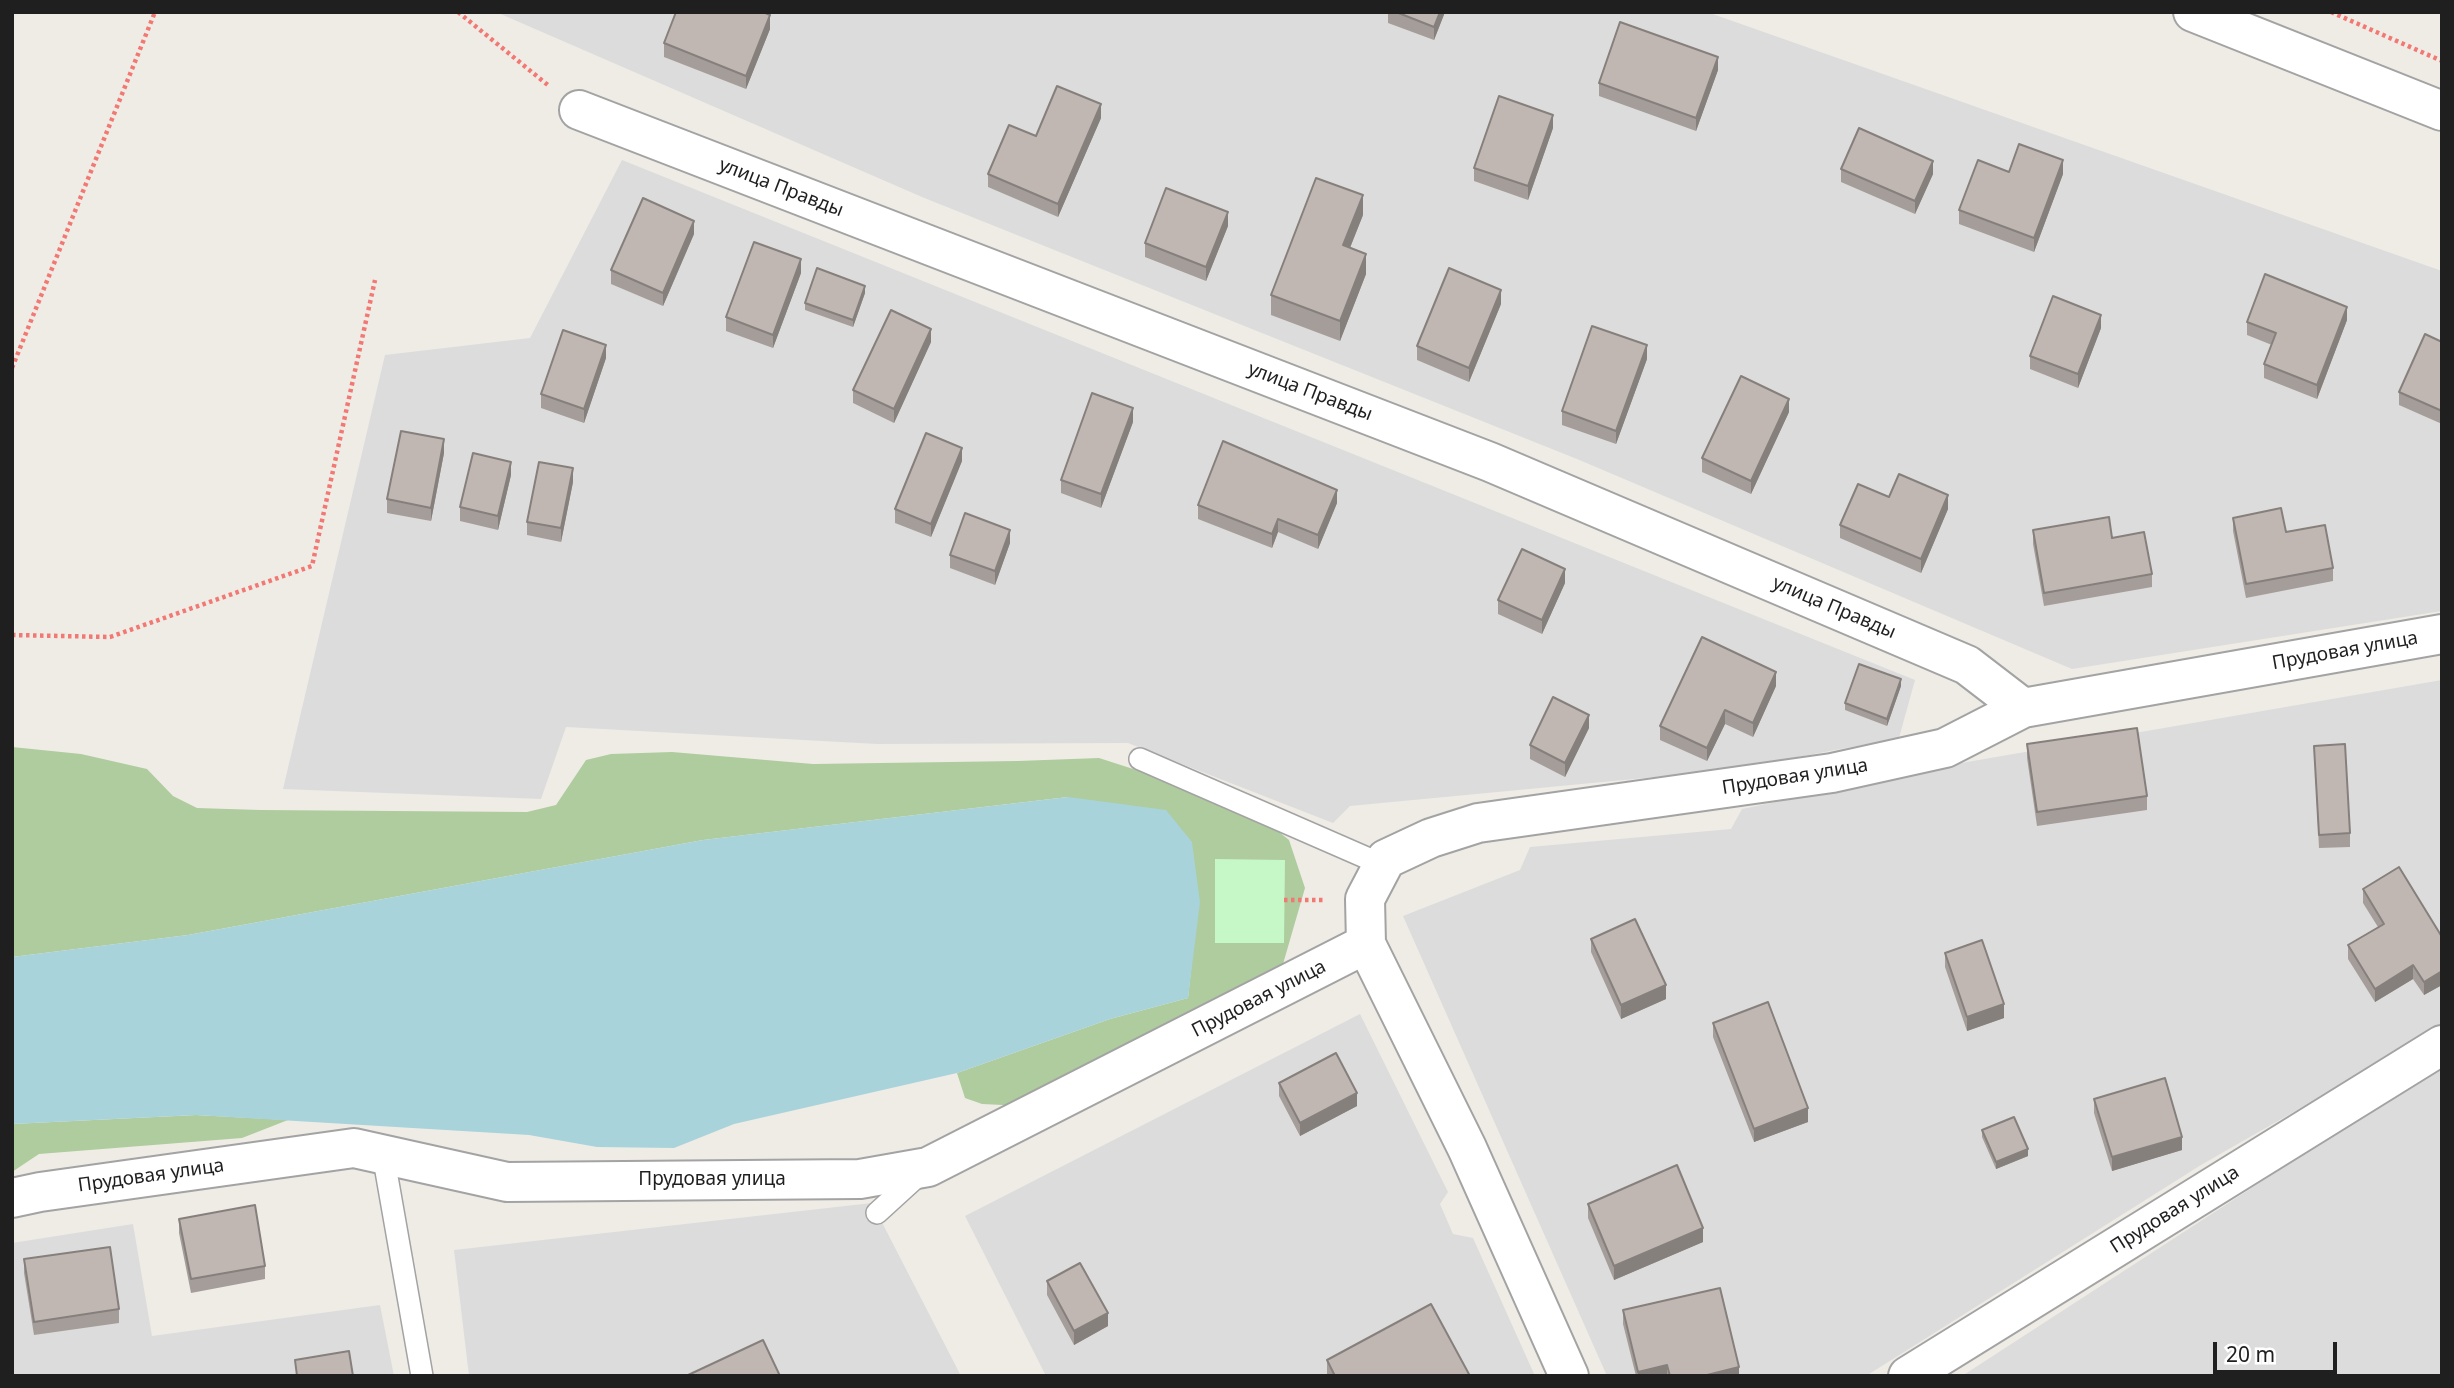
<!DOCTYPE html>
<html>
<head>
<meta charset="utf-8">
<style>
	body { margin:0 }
	#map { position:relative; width:2454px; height:1388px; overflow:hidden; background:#efece6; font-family:"Noto Sans",sans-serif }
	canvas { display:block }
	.frame { position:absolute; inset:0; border:14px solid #1f1f1f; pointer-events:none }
	.scale { position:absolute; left:2213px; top:1342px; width:124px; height:32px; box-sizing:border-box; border:4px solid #1f1f1f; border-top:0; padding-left:9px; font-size:21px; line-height:24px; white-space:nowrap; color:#1f1f1f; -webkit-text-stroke:5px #fff; paint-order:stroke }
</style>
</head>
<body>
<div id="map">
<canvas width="2454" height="1388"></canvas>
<div class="frame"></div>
<div class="scale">20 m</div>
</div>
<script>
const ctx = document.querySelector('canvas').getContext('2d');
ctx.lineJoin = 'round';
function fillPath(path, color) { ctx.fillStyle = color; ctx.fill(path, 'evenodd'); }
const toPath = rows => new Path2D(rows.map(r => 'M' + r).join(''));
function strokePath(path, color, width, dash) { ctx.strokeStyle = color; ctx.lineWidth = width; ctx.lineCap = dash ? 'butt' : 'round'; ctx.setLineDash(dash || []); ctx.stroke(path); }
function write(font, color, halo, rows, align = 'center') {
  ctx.font = font + ' "Noto Sans",sans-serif'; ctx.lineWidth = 5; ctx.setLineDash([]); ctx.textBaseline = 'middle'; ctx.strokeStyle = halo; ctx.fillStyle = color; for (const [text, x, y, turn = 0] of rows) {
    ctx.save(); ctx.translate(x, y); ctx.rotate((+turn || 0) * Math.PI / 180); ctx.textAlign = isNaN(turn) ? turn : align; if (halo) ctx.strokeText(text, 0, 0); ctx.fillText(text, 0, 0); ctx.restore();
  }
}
fillPath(toPath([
	[496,12,1707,12,2442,271,2442,611,2072,669,1577,459,922,197],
	[622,160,1915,680,1899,738,1729,770,1350,806,1333,823,1128,743,877,744,566,727,541,799,283,789,385,355,530,338],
	[2442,680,2442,1027,2201,1165,1866,1376,1607,1376,1403,916,1520,870,1530,847,1731,829,1742,809,1967,762],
	[1360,1014,1448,1192,1440,1204,1453,1234,1473,1238,1535,1376,1046,1376,965,1216],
	[2442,1069,2442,1376,1962,1376,2381,1104],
	[872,1203,961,1376,469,1376,454,1250],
	[133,1224,152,1336,380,1305,394,1376,12,1376,12,1243]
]), '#dddcdc');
fillPath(toPath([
	[12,747,81,754,147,769,173,796,197,808,260,810,527,812,556,805,586,760,611,754,672,752,813,764,1018,761,1099,758,1189,787,1259,816,1289,840,1305,888,1283,964,1123,1061,1024,1106,982,1104,965,1098,957,1073,1110,1019,1188,998,1193,951,1068,797,703,840,188,935,12,957],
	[196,1115,288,1120,242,1138,39,1154,12,1172,12,1124]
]), '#aecc9d');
fillPath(toPath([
	[1215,859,1285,860,1284,943,1215,943]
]), '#c6f7c6');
fillPath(toPath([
	[1068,797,1166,810,1192,842,1200,902,1188,998,1110,1019,957,1073,734,1124,674,1148,597,1147,529,1135,196,1115,12,1124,12,957,188,935,703,840]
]), '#a9d3da');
const lane = toPath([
	[1140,759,1383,865],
	[383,1154,422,1376],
	[877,1213,922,1172]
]);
const street = toPath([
	[2193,12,2442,111],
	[579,110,1490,462,1967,665,2023,708],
	[12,1198,40,1192,354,1148,507,1182,860,1179,928,1167,1366,944],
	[1569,1376,1467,1148,1366,944,1365,899,1386,859,1431,838,1478,823,1832,773,1945,748,2023,708,2442,634],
	[1908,1376,2442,1045]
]);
strokePath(lane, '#a3a3a3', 24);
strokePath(street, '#a3a3a3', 42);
strokePath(toPath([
	[458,12,549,86],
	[2331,12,2442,61],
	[12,368,155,12],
	[12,635,110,637,312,566,375,280],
	[1284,900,1326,900]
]), '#f27874', 4.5, [3.5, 3.5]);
strokePath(lane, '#fff', 21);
strokePath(street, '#fff', 38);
fillPath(toPath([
	[1388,12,1445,12,1434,40,1388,23],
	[770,29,746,89,664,57,664,43],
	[1718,70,1696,131,1599,96,1599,83],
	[1101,118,1058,217,988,187,988,174,1036,136],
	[1553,128,1528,200,1474,181,1474,168],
	[1841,169,1933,174,1915,214,1841,182],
	[2009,172,2063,174,2034,252,1959,224,1959,210],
	[1363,215,1350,248,1366,274,1340,341,1271,315,1271,295],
	[1228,226,1206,281,1145,257,1145,243],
	[694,234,663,306,611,284,611,270],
	[801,273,773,348,726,331,726,317],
	[865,293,853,327,805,310,805,303],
	[1501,304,1469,382,1417,360,1417,346],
	[2347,320,2317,399,2264,378,2264,364,2272,345,2247,335,2247,322],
	[2101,328,2078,388,2030,369,2030,356],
	[931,342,894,423,853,403,853,390],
	[2442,342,2442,424,2399,405,2399,392],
	[606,358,584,423,541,408,541,394],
	[1647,359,1616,444,1562,425,1562,411],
	[1789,412,1751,494,1702,472,1702,458],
	[1133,422,1101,508,1061,493,1061,480],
	[444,453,431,521,387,513,387,499],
	[962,461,931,537,895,523,895,509],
	[511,475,498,530,460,521,460,507],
	[573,482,561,542,527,535,527,522],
	[1889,497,1948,509,1921,573,1840,538,1840,525],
	[1337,503,1318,549,1278,532,1272,548,1198,519,1198,505],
	[2233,518,2286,532,2333,568,2333,581,2246,598,2233,531],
	[2033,530,2112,538,2152,574,2152,587,2044,606,2033,544],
	[1010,543,995,585,950,568,950,555],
	[1565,583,1542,634,1498,614,1498,600],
	[1776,686,1753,737,1725,724,1707,761,1660,740,1660,726],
	[1901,686,1887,726,1845,710,1845,703],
	[1589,728,1565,777,1530,759,1530,745],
	[2027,744,2147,796,2147,810,2037,826,2027,758],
	[2314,746,2350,833,2350,847,2319,848],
	[2363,889,2442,937,2442,985,2424,995,2413,979,2375,1002,2348,959,2348,945,2378,927,2363,903],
	[1591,939,1666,999,1621,1019,1591,952],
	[1945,953,2004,1018,1967,1031,1945,967],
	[1713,1023,1808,1122,1754,1142,1713,1037],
	[1279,1083,1357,1106,1300,1136,1279,1096],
	[2094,1099,2182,1150,2112,1171,2094,1113],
	[1982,1130,2028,1156,1996,1169,1982,1137],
	[1588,1204,1703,1242,1614,1280,1588,1218],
	[179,1219,265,1266,265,1279,191,1293,179,1233],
	[24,1259,119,1309,119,1323,34,1335,24,1273],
	[1047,1281,1108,1326,1074,1345,1047,1295],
	[1623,1310,1739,1376,1636,1376,1623,1324],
	[1327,1360,1470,1376,1327,1376]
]), '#a59d9a');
fillPath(toPath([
	[1440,12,1445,12,1434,40,1434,27],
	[770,15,770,29,746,89,746,76],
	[1718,57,1718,70,1696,131,1696,118],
	[1101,104,1101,118,1058,217,1058,204],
	[1553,115,1553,128,1528,200,1528,186],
	[2063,160,2063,174,2034,252,2034,238],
	[1933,161,1933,174,1915,214,1915,201],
	[1363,195,1363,215,1343,265,1343,245],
	[1228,212,1228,226,1206,281,1206,267],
	[694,221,694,234,663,306,663,293],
	[1366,254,1366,274,1340,341,1340,321],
	[801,259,801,273,773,348,773,335],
	[865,286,865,293,853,327,853,320],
	[1501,290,1501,304,1469,382,1469,368],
	[2347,307,2347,320,2317,399,2317,385],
	[2101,315,2101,328,2078,388,2078,374],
	[931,329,931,342,894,423,894,409],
	[606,345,606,358,584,423,584,409],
	[1647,345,1647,359,1616,444,1616,431],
	[1789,399,1789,412,1751,494,1751,481],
	[1133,408,1133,422,1101,508,1101,494],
	[444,439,444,453,431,521,431,508],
	[962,448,962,461,931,537,931,524],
	[511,462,511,475,498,530,498,516],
	[573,468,573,482,561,542,561,528],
	[1337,490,1337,503,1318,549,1318,535],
	[1948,495,1948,509,1921,573,1921,559],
	[1278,519,1278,532,1272,548,1272,534],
	[1010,530,1010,543,995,585,995,571],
	[1565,569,1565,583,1542,634,1542,620],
	[1776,672,1776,686,1753,737,1753,723],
	[1901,679,1901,686,1887,726,1887,719],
	[1725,710,1725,724,1707,761,1707,748],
	[1589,715,1589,728,1565,777,1565,763],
	[2413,965,2413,979,2375,1002,2375,989],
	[2442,971,2442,985,2424,995,2424,982],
	[1666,985,1666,999,1621,1019,1621,1005],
	[2004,1004,2004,1018,1967,1031,1967,1017],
	[1357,1093,1357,1106,1300,1136,1300,1123],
	[1808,1108,1808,1122,1754,1142,1754,1129],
	[2182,1137,2182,1150,2112,1171,2112,1157],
	[2028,1149,2028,1156,1996,1169,1996,1162],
	[1703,1228,1703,1242,1614,1280,1614,1266],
	[1108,1313,1108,1326,1074,1345,1074,1331],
	[1667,1365,1667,1376,1638,1376,1638,1372],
	[1739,1367,1739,1376,1703,1376]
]), '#86807d');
const building = toPath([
	[676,12,763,12,770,15,746,76,664,43,676,12],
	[1396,12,1440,12,1434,27,1396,12],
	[1620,22,1718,57,1696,118,1599,83,1620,22],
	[1057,86,1101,104,1058,204,988,174,1009,125,1036,136,1057,86],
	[1499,96,1553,115,1528,186,1474,168,1499,96],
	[1859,128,1933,161,1915,201,1841,169,1859,128],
	[2019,144,2063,160,2034,238,1959,210,1978,160,2009,172,2019,144],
	[1316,178,1363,195,1343,245,1366,254,1340,321,1271,295,1316,178],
	[1166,188,1228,212,1206,267,1145,243,1166,188],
	[643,198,694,221,663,293,611,270,643,198],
	[754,242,801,259,773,335,726,317,754,242],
	[817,268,865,286,853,320,805,303,817,268],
	[1449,268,1501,290,1469,368,1417,346,1449,268],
	[2265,274,2347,307,2317,385,2264,364,2276,333,2247,322,2265,274],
	[2053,296,2101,315,2078,374,2030,356,2053,296],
	[891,310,931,329,894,409,853,390,891,310],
	[1592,326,1647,345,1616,431,1562,411,1592,326],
	[563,330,606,345,584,409,541,394,563,330],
	[2425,334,2442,342,2442,411,2399,392,2425,334],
	[1741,376,1789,399,1751,481,1702,458,1741,376],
	[1092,393,1133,408,1101,494,1061,480,1092,393],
	[401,431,444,439,431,508,387,499,401,431],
	[926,433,962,448,931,524,895,509,926,433],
	[1223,441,1337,490,1318,535,1278,519,1272,534,1198,505,1223,441],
	[473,453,511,462,498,516,460,507,473,453],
	[539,462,573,468,561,528,527,522,539,462],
	[1899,474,1948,495,1921,559,1840,525,1858,484,1889,497,1899,474],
	[2281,508,2286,532,2325,525,2333,568,2246,584,2233,518,2281,508],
	[965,513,1010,530,995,571,950,555,965,513],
	[2109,517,2112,538,2144,532,2152,574,2044,593,2033,530,2109,517],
	[1522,549,1565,569,1542,620,1498,600,1522,549],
	[1702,637,1776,672,1753,723,1725,710,1707,748,1660,726,1702,637],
	[1859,664,1901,679,1887,719,1845,703,1859,664],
	[1553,697,1589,715,1565,763,1530,745,1553,697],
	[2137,728,2147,796,2037,812,2027,744,2137,728],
	[2345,744,2350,833,2319,835,2314,746,2345,744],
	[2399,867,2442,937,2442,971,2424,982,2413,965,2375,989,2348,945,2384,924,2363,889,2399,867],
	[1635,919,1666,985,1621,1005,1591,939,1635,919],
	[1982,940,2004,1004,1967,1017,1945,953,1982,940],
	[1768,1002,1808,1108,1754,1129,1713,1023,1768,1002],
	[1336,1053,1357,1093,1300,1123,1279,1083,1336,1053],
	[2165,1078,2182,1137,2112,1157,2094,1099,2165,1078],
	[2014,1117,2028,1149,1996,1162,1982,1130,2014,1117],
	[1677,1165,1703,1228,1614,1266,1588,1204,1677,1165],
	[255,1205,265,1266,191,1279,179,1219,255,1205],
	[110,1247,119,1309,34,1322,24,1259,110,1247],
	[1080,1263,1108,1313,1074,1331,1047,1281,1080,1263],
	[1720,1288,1739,1367,1703,1376,1670,1376,1667,1365,1638,1372,1623,1310,1720,1288],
	[1431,1304,1470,1376,1335,1376,1327,1360,1431,1304],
	[763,1340,780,1376,686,1376,763,1340],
	[349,1351,353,1376,297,1376,295,1360,349,1351]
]);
fillPath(building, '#c0b7b3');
strokePath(building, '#86807d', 2);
write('19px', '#1f1f1f', '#fff', [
	["улица Правды",781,188,21],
	["улица Правды",1310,392,21],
	["улица Правды",1834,608,23],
	["Прудовая улица",2345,651,-10],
	["Прудовая улица",1795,777,-9],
	["Прудовая улица",1259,999,-27],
	["Прудовая улица",151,1176,-8],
	["Прудовая улица",712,1180],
	["Прудовая улица",2175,1210,-32]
]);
</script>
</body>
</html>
